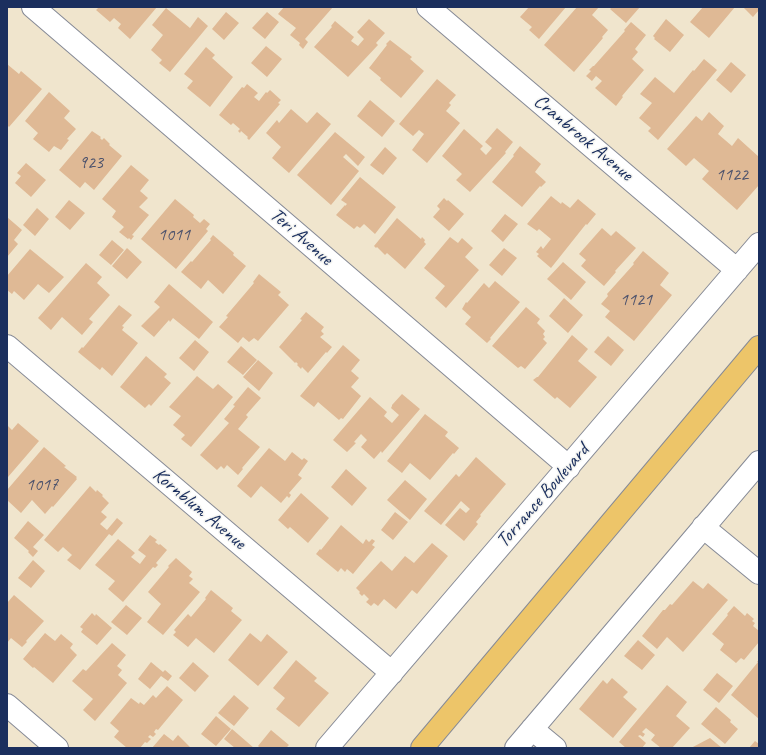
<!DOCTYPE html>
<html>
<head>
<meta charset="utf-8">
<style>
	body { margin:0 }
	#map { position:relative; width:766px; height:755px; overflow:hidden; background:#f0e5cd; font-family:Caveat,sans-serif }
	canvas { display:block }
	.frame { position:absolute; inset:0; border:8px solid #1b2f5e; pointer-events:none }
</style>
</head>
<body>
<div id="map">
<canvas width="766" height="755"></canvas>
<div class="frame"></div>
</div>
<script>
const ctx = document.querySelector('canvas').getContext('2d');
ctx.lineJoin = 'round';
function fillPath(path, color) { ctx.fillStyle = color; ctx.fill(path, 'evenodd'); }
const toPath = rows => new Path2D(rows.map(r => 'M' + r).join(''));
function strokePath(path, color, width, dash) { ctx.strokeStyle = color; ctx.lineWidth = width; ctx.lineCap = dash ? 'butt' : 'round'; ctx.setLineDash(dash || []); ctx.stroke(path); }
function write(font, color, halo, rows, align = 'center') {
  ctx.font = font + ' Caveat,sans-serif'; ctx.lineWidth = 3; ctx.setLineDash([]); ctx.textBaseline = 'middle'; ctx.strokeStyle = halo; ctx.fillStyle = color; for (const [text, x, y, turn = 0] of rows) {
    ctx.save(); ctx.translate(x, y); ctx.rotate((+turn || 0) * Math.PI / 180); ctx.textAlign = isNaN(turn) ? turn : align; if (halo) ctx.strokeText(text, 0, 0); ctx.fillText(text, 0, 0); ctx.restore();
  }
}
fillPath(toPath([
	[99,7,157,7,130,39,118,28,121,24,114,18,110,22,96,10],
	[284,7,333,7,305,39,308,42,303,49,299,45,300,43,290,35,296,28,278,14],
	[529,7,566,7,539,39,529,30,532,27,520,17],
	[577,7,599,7,592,15,608,30,602,37,603,38,574,72,544,45],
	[612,7,640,7,626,23,610,9],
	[703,7,735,7,709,38,690,22],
	[743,7,759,7,759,10,753,17],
	[166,8,190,28,198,17,208,26,170,72,159,63,162,60,151,50,163,35,152,25],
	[226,12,239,23,224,40,212,29],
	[267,12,279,22,265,39,252,28],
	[369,19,385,33,376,43,378,45,348,77,314,47,332,27,331,26,335,21,354,37,351,41,358,46,364,39,357,32],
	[666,19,684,35,670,52,654,39,655,38,653,36],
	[631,22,646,35,635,49,638,52,632,59,644,70,622,96,623,97,616,106,595,88,602,81,596,76,592,81,586,76,591,71,589,70,593,66,594,66,625,31,624,30],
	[390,40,412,57,410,59,424,71,401,98,380,80,381,78,369,68,387,45,386,44],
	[266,46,282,59,267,77,251,63],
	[206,47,215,55,212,58,233,77,210,107,187,88,193,81,184,74],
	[704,59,717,70,658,140,648,131,651,128,639,118,652,103,640,94,655,77,674,93,693,70,694,71],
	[731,62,746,75,731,93,716,80],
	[7,64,19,74,21,71,42,89,9,127,7,125],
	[437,79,456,95,449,103,451,105,446,111,460,123,427,163,412,150,424,134,419,130,413,136,399,124],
	[247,84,258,93,254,97,259,101,266,92,267,93,270,90,281,100,278,103,280,104,249,140,247,138,248,137,241,131,240,133,238,131,240,129,233,123,231,125,219,115,242,87,244,88],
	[49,92,70,111,64,118,76,129,67,139,69,140,61,150,54,146,49,152,33,139,38,133,25,121],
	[370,100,395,121,382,137,357,116],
	[291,109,307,123,317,112,331,124,289,173,272,158,281,147,266,133,277,120,279,123],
	[709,112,724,126,718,134,732,146,738,138,759,157,759,185,737,210,702,179,709,171,694,158,686,166,667,149,696,116,702,121],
	[497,128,513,142,505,152,506,153,470,192,456,180,462,174,442,156,464,129,483,146,480,149,486,155,492,148,485,142],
	[92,131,101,137,100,138,102,140,104,138,110,144,109,145,122,156,94,190,85,182,80,188,59,170],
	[335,132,365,157,358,166,346,154,343,157,359,171,331,205,297,175],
	[520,146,541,164,535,172,546,182,541,187,540,186,522,207,492,182,514,156,513,155],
	[385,147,397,158,383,175,370,165],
	[26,163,46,180,31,197,15,183,21,176,17,173],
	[131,165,149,180,140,191,148,198,139,207,149,215,132,235,134,236,131,240,129,238,128,239,119,232,124,227,112,217,116,211,102,199],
	[360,177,396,207,375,234,364,224,360,228,357,226,354,229,336,215,345,205,345,206,347,204,341,200],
	[551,196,561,204,562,202,570,208,578,199,596,214,587,225,586,224,551,268,537,256,539,254,536,252,541,246,543,249,551,239,539,229,537,231,527,224],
	[444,198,447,201,448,200,464,214,449,231,433,217,440,209,437,206],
	[175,199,194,215,193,217,200,223,204,219,210,224,206,229,208,231,176,269,141,239],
	[69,200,85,213,70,230,55,217],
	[37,208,49,219,35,236,23,225],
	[505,214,518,224,503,242,491,231],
	[7,217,22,230,14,240,18,244,7,257],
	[397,218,421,239,422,237,425,240,424,242,426,244,405,269,387,253,385,255,377,247,376,248,374,246],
	[602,228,611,236,616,231,636,248,615,271,616,272,604,286,581,266,586,260,579,254],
	[213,235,234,253,233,255,246,266,223,294,208,280,201,289,181,272,191,261,192,262,211,240,210,239],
	[450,237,458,243,462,238,473,248,465,257,479,270,446,308,435,298,445,286,424,268],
	[112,240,124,250,111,265,99,255],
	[127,248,142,262,127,279,112,266],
	[504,248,517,258,502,276,489,265],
	[30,249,64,277,49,293,38,284,24,300,14,291,12,294,7,290,7,276],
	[643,251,669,273,660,285,672,295,634,341,605,317,610,311,601,304,608,296,607,294,634,264,633,263],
	[563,262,586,282,571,300,547,279],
	[86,263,102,277,97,283,110,295,89,319,93,322,82,335,62,317,51,330,38,318],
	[259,274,281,292,278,295,289,305,258,341,254,338,249,342,243,337,238,343,219,327,228,317,226,316,254,283,253,282],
	[495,281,520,302,490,338,491,339,487,343,465,324,471,317,462,309,466,302,467,303,484,283,489,288],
	[169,284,213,322,199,339,173,318,170,322,169,320,154,337,141,326,160,307,154,302],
	[564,298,583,315,568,333,549,316],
	[119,305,132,315,122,326,124,327,122,330,138,343,112,376,102,367,100,370,78,352,82,347,83,348],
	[526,307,540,319,537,323,545,331,543,334,545,337,543,339,547,343,525,369,521,366,518,368,492,346],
	[306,312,324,327,321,331,324,334,320,337,332,347,327,353,326,352,308,373,302,367,301,369,297,365,298,364,296,362,295,363,279,347,302,320,300,319],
	[572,335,588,349,578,361,597,377,570,408,557,397,555,399,533,380,537,377,538,377],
	[608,336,624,350,611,366,594,352],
	[195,340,209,352,194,371,179,358],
	[343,345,360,360,351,371,359,378,351,387,361,396,343,419,341,418,339,420,318,402,314,407,300,396],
	[241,346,257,360,243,375,227,362],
	[146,356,167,374,164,377,171,383,151,406,149,404,145,408,120,387],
	[258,360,273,373,259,391,243,377],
	[197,376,213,389,218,384,233,397,191,447,181,439,185,435,173,425,181,416,169,407],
	[248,387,261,398,246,415,248,417,238,429,260,447,242,468,243,469,238,475,227,465,224,469,221,466,217,470,200,455,229,423,224,419,235,406,233,405],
	[402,394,420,409,382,453,381,451,374,459,361,447,367,440,361,434,354,442,356,443,347,452,333,440,370,397,387,412,384,416,392,423,399,415,391,408,392,406,392,405],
	[425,414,448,432,445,436,459,448,454,454,453,453,430,480,410,463,402,473,387,461],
	[18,423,39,441,8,477,7,425,12,430],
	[44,447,66,466,64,467,77,477,76,478,77,479,53,507,52,506,45,514,32,500,21,513,7,500,7,490],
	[269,448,285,461,292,452,302,460,304,458,308,461,298,475,302,478,289,493,291,495,289,498,287,496,281,503,261,486,251,498,237,486],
	[476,457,506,484,480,515,481,516,476,522,478,524,464,541,445,525,460,508,466,513,470,509,461,501,441,525,424,511,456,474,459,477],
	[346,469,367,488,352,506,331,487],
	[405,480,427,499,410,520,387,500],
	[90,486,96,492,97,490,103,495,102,496,109,503,101,512,107,517,100,524,107,530,117,518,123,523,112,536,109,534,80,570,67,560,72,555,63,547,58,552,44,540],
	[301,493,329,518,308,543,290,527,288,529,278,520],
	[395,512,408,522,393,540,381,530],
	[28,521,44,535,33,547,38,551,33,557,28,552,29,551,14,538],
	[341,525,363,544,366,539,369,542,372,539,375,541,372,545,375,547,353,574,347,569,345,572,341,568,338,572,316,554,320,549,321,550],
	[150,535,157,540,155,542,159,545,160,544,167,550,156,563,158,565,155,568,153,567,123,602,108,589,115,581,95,565,118,539,135,553,131,557,140,564,146,556,138,550],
	[432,543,448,556,417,594,412,590,396,609,384,599,378,606,374,603,371,606,366,602,369,599,364,594,362,596,359,593,360,592,356,588,381,561,392,571,405,556,414,563],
	[176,558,192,572,189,576,193,579,189,583,200,592,163,635,147,622,161,604,148,592,169,567,168,566],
	[33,560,45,571,31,588,18,578],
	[693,581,703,589,708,583,728,600,683,652,667,637,657,649,642,636,663,610,665,610,670,604,672,605],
	[211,590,233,608,231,611,242,620,214,653,196,638,188,647,173,635,176,632,174,630,188,614,191,617,206,599,205,598],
	[14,595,44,621,26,641,27,642,22,647,11,638,7,643,7,603],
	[126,605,142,618,127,635,111,622],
	[734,606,745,616,747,613,754,619,752,621,755,623,753,626,759,631,759,642,744,660,741,658,736,663,720,650,724,644,712,634,728,615,727,614],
	[92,613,95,616,96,614,112,628,97,645,81,632,83,629,80,627],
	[45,633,55,641,61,634,73,644,70,648,77,655,53,683,34,667,33,668,23,659],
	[250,633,261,642,267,634,288,652,258,686,228,660],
	[638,640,655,655,642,670,624,656],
	[112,643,126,655,117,666,122,670,118,675,127,683,95,721,83,710,93,699,72,681,83,669,86,671],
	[759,659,759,719,731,695,758,662,757,662],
	[296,660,317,678,314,681,329,693,299,727,276,709,285,698,273,688],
	[151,662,163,672,165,670,172,676,168,681,161,676,150,689,138,679],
	[193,662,209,676,195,692,179,678],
	[717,673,733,686,719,703,703,690],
	[612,678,628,692,623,697,637,709,613,738,579,709,603,680,607,684],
	[667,685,687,702,676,716,690,728,672,748,661,748,651,740,655,735,646,728,642,732,645,734,643,737,640,735,638,736,646,743,642,748,626,748,619,742],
	[167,686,183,700,158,730,156,729,154,732,156,734,153,737,150,735,148,737,151,739,147,743,145,742,140,748,127,748,114,737,119,731,110,723,131,698,139,704,140,702,144,705,153,695,156,698],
	[234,695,249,708,234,726,218,713],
	[716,707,731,720,730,722,738,729,725,744,701,724],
	[216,716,231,729,216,746,201,734],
	[232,729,254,748,235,748,224,739],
	[271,730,289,745,286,748,260,748,258,746],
	[164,734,173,741,178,735,191,748,152,748],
	[710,738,722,748,691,748],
	[755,741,759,744,759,748,749,748]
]), '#dfb995');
const minor = toPath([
	[33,7,569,467],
	[428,7,737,270],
	[7,346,392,673],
	[703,527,759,573],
	[7,705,57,748],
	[532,729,555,748],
	[327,748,759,244],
	[516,748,759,462]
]);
const major = toPath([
	[422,748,759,347]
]);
strokePath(minor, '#868a96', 24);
strokePath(major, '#868a96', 24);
strokePath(minor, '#fff', 22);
strokePath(major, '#edc569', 22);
write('18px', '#4c526c', null, [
	["923",91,163],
	["1122",732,175],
	["1011",174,235],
	["1121",636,300],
	["1017",42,485]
]);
write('20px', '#1b2f5e', '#f6f6f2', [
	["Cranbrook Avenue",583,138,40],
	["Teri Avenue",301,237,41],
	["Torrance Boulevard",543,496,-49],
	["Kornblum Avenue",199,509,40]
]);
</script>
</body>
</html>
